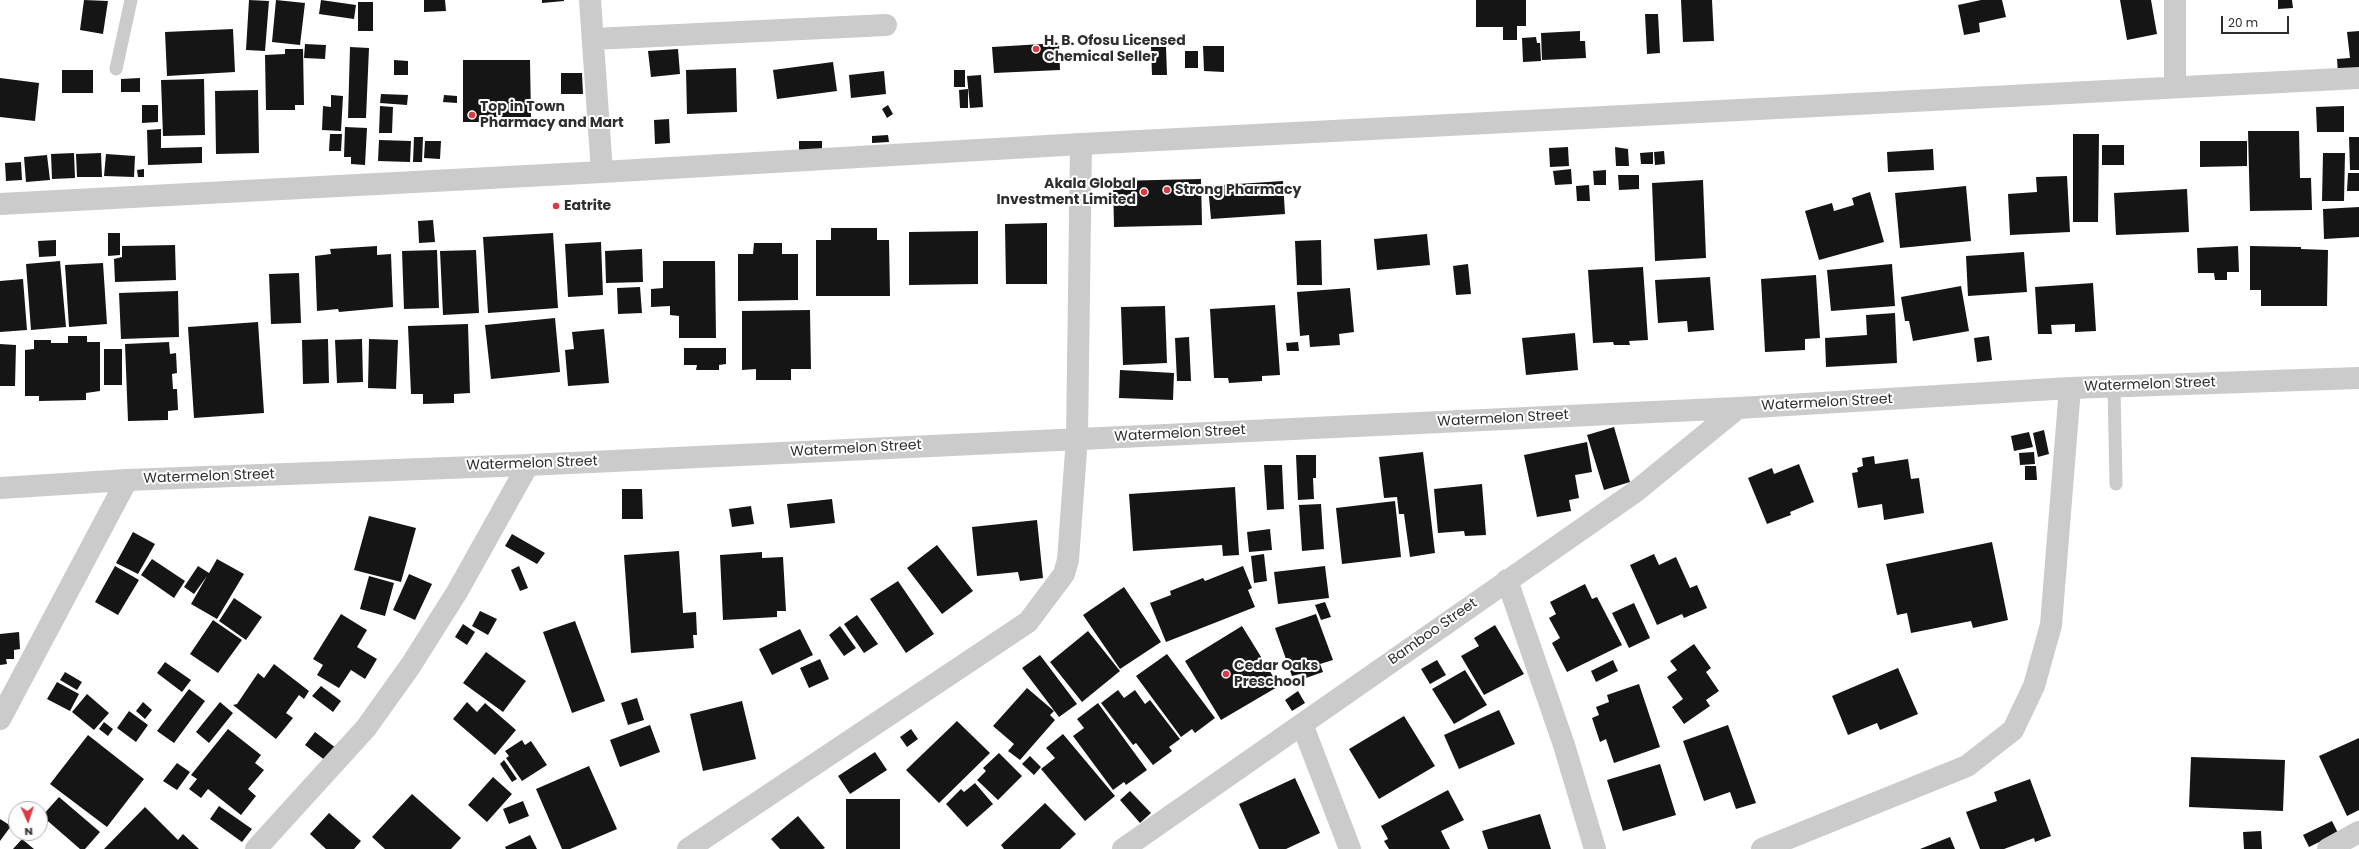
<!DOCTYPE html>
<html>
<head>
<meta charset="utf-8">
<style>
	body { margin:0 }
	#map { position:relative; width:2359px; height:849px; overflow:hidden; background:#fff; font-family:Poppins,sans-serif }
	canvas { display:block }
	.north { position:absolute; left:8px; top:801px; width:40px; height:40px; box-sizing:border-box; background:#fff; border:1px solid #ababab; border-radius:50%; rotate:177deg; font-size:11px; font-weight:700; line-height:16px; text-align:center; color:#2e2e2e }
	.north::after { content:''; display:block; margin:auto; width:14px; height:18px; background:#d93b44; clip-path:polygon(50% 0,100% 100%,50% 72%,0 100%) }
	.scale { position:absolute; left:2221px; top:16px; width:68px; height:18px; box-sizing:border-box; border:2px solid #2e2e2e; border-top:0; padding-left:5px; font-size:12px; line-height:14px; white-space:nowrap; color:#2e2e2e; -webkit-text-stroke:3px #fff; paint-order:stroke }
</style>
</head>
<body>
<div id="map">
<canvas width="2359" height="849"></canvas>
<div class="north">N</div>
<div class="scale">20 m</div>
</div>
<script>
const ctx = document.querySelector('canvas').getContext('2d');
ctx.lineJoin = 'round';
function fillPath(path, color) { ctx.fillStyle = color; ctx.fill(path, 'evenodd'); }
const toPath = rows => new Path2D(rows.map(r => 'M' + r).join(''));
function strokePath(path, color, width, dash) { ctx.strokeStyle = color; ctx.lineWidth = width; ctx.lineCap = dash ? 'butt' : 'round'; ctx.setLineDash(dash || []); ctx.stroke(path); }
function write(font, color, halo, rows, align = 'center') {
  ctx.font = font + ' Poppins,sans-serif'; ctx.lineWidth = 4; ctx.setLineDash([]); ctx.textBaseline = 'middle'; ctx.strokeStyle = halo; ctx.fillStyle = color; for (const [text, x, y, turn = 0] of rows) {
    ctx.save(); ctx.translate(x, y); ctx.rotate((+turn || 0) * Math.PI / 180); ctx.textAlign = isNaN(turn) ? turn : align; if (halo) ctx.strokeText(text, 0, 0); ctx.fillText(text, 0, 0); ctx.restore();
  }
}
fillPath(toPath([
	[84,0,108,1,103,34,80,30],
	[249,0,269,1,265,51,246,50],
	[276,0,305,3,300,45,272,42],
	[321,0,356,5,354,19,319,14],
	[424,0,445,0,446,11,424,12],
	[542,0,564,0,564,1,542,3],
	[1476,0,1526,0,1526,26,1517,26,1517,40,1503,40,1503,27,1476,27],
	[1681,0,1712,0,1714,41,1683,42],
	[1981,0,2002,0,2006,17,1979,23,1980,32,1964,35,1958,5],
	[2120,0,2151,0,2157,34,2127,40],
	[2278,0,2292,0,2293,8,2278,9],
	[358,2,373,2,373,31,358,31],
	[1645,14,1658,14,1660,53,1647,54],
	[233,29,235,72,167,76,165,32],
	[1580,31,1580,41,1585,41,1586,58,1542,60,1541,33],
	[2359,31,2359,72,2338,73,2337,59,2350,58,2347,32],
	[1536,37,1537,43,1540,43,1541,61,1523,62,1522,38],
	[1059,43,1060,70,994,73,992,47],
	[305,44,326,45,325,59,304,58],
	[1203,46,1224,46,1224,72,1204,71],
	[350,47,369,48,366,118,348,118],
	[1151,47,1166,47,1167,75,1152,75],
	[285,49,303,49,304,105,295,105,295,110,266,110,265,55,285,54],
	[678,49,680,74,651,77,648,51],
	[1185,51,1198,51,1198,68,1185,68],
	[394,60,408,61,408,75,394,75],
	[463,60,530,60,531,117,484,117,484,122,463,122],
	[833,62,837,91,777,99,773,70],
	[736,68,737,112,687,114,686,70],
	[62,70,93,70,93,93,62,93],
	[954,70,965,70,965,87,954,87],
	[884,71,886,94,851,98,849,75],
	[561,73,582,73,583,94,561,94],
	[981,75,983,107,970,108,967,76],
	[0,78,39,83,35,121,0,117],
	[140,78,140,92,121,92,121,79],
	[204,79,205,135,163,136,161,80],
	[968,89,968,108,960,108,959,90],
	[258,90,259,153,216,154,215,91],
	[381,94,408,95,407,105,380,103],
	[331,95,343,96,341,131,322,130,323,106,331,107],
	[444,95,457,96,457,103,443,102],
	[142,105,158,105,158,122,142,123],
	[888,105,893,114,887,118,882,109],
	[380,106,393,107,392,133,379,133],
	[2344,106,2344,132,2317,132,2316,107],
	[669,119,670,143,655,144,654,120],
	[345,127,367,128,365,165,351,164,351,157,344,157],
	[161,129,161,148,202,147,202,163,148,165,147,130],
	[2248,131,2299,131,2300,178,2311,178,2312,210,2250,211],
	[330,134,342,134,341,151,329,151],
	[2073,134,2099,134,2098,222,2073,222],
	[888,135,889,142,872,143,872,136],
	[414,137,423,137,422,162,413,162],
	[2349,137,2359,137,2359,170,2350,170],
	[379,140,411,141,410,162,378,161],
	[425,141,441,141,440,159,424,158],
	[799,141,822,141,822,150,799,150],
	[2200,141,2247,141,2247,166,2200,167],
	[2102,145,2124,145,2124,165,2102,165],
	[1568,147,1569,166,1550,167,1549,148],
	[1615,147,1628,149,1629,166,1616,166],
	[1933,149,1934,170,1888,172,1887,152],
	[1664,151,1665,164,1655,165,1654,152],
	[1653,152,1653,164,1641,164,1640,153],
	[74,153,75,178,52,179,51,154],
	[101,153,102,177,77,177,76,154],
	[2323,153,2345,153,2344,201,2322,201],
	[106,154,135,156,134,177,104,176],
	[47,155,50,180,26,182,24,157],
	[21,162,22,180,6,181,5,163],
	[144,169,144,177,138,177,137,170],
	[1571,169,1572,184,1555,185,1553,171],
	[1606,170,1606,185,1594,185,1593,171],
	[2348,173,2359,173,2359,191,2347,191],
	[1618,175,1639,175,1639,189,1619,190],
	[2067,176,2070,232,2010,235,2008,194,2037,192,2036,177],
	[1201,179,1202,225,1114,227,1113,181],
	[1703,180,1706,258,1655,261,1652,183],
	[1283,181,1285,214,1211,219,1208,186],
	[1589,185,1590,201,1577,201,1576,186],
	[1966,186,1971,241,1900,248,1895,193],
	[2187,189,2189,232,2116,235,2114,193],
	[1870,192,1884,242,1819,260,1805,211,1832,203,1834,211,1854,205,1852,198],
	[2359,207,2359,237,2324,239,2323,209],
	[433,220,435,242,419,243,418,221],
	[1047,223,1047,284,1006,284,1005,224],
	[831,228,877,228,877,240,889,240,890,296,816,296,816,240,831,240],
	[978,231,978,284,909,285,909,232],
	[108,233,120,233,120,255,108,256],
	[553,233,558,308,488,313,483,237],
	[1427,234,1430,265,1377,270,1374,239],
	[56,240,56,256,39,257,38,241],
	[1321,240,1322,285,1297,285,1295,241],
	[601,242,603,295,568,297,565,244],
	[754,243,782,243,782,254,798,254,798,300,738,301,738,254,753,254],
	[175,245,176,280,115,282,114,259,122,257,122,246],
	[377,246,377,255,391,254,393,307,339,312,338,309,317,311,315,256,331,254,330,249],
	[2238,246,2239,272,2227,272,2227,280,2215,280,2214,273,2198,273,2197,248],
	[2250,246,2301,247,2301,249,2328,250,2327,306,2261,306,2261,290,2250,290],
	[642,249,643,282,606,283,605,251],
	[437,250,439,308,404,309,402,251],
	[476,250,479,313,443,315,440,251],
	[2024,252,2027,292,1968,296,1966,256],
	[60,261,66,327,31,330,26,264],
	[663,261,715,261,716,338,679,338,679,316,670,315,670,306,651,307,651,289,663,288],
	[103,263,107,324,69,327,65,265],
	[1468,264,1471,294,1456,295,1453,266],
	[1892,264,1895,306,1831,311,1827,270],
	[1643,267,1648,340,1629,341,1630,345,1614,345,1613,342,1593,343,1588,270],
	[299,273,301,323,271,324,269,274],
	[1816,275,1820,338,1805,339,1805,350,1765,352,1761,279],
	[1710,277,1714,330,1688,332,1687,321,1658,323,1655,280],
	[23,279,27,330,0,332,0,281],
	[2093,283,2096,331,2075,332,2075,324,2051,325,2052,334,2038,334,2035,287],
	[1961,286,1969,331,1913,341,1909,321,1905,321,1901,297],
	[640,287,642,313,618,314,617,288],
	[1350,288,1354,332,1339,334,1340,345,1310,347,1309,335,1300,336,1297,292],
	[178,291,179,337,121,339,119,293],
	[1275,305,1280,375,1262,376,1262,381,1229,383,1228,378,1214,378,1210,309],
	[1165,306,1167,363,1123,365,1121,307],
	[810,310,811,369,791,369,791,380,756,380,756,369,742,370,742,311],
	[1895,313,1897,363,1826,367,1825,338,1867,335,1866,315],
	[555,318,560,372,491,379,485,325],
	[258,322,264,413,194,418,188,327],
	[468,324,470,393,454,394,454,403,423,404,423,394,411,394,408,326],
	[604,329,609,383,568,386,565,350,574,349,572,332],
	[1575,333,1578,370,1526,375,1522,338],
	[68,336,87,336,87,342,100,342,100,391,86,393,86,400,39,401,39,396,25,396,25,350,34,349,34,340,51,340,51,343,68,343],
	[1989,336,1992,360,1977,362,1974,338],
	[1189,337,1191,381,1177,381,1175,338],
	[328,339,329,383,303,384,302,340],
	[362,339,363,382,337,383,335,340],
	[369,339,398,340,396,389,368,388],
	[169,342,170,354,176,353,177,373,172,374,173,389,177,389,178,410,168,411,168,420,128,421,125,344],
	[1298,342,1299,351,1287,351,1286,343],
	[0,344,16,345,15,386,0,386],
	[684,348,726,348,726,364,719,365,719,370,696,370,697,365,684,365],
	[104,349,122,349,122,385,104,385],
	[1120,370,1174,373,1173,400,1119,398],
	[1614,427,1630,482,1604,490,1587,435],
	[2044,430,2049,454,2038,457,2033,433],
	[2029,432,2033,447,2014,451,2011,436],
	[1587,442,1592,472,1575,475,1579,498,1569,500,1571,511,1537,517,1524,455],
	[1423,452,1435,553,1410,557,1404,514,1399,514,1397,497,1384,498,1379,457],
	[2034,452,2035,464,2020,465,2019,453],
	[1296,455,1316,455,1316,478,1313,478,1314,499,1298,500],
	[1874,456,1875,464,1908,459,1911,479,1919,478,1924,513,1884,520,1882,504,1858,508,1852,473,1858,472,1857,468,1863,466,1862,458],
	[1799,464,1814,502,1790,512,1791,515,1767,524,1748,478,1772,468,1774,474],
	[1264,465,1282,465,1284,509,1267,510],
	[2025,466,2036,466,2037,480,2025,480],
	[1482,484,1486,535,1465,536,1464,531,1438,533,1434,489],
	[1235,487,1239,555,1223,556,1222,545,1133,551,1129,494],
	[622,489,642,489,643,519,622,519],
	[832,499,835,523,790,528,787,504],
	[1395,501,1401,557,1342,564,1336,508],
	[1321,504,1324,549,1302,551,1299,505],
	[751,506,754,524,732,527,729,509],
	[369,516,416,528,401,582,354,570],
	[1037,520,1043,578,1020,581,1018,572,977,576,972,527],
	[1270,529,1272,550,1249,552,1247,532],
	[133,532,155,544,138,574,116,563],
	[512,534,545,553,537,564,505,546],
	[1992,542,2008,620,1973,628,1971,621,1911,633,1907,613,1897,615,1886,564],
	[937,545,973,591,942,614,907,568],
	[679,551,683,613,696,612,697,635,693,635,694,648,631,653,624,555],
	[762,552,762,558,783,557,786,611,777,611,777,617,723,620,720,555],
	[1264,554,1267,581,1254,583,1251,556],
	[1654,554,1659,565,1676,557,1690,588,1697,585,1707,608,1684,618,1682,614,1657,625,1630,565],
	[152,559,185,581,174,598,141,575],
	[217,559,244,574,217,619,191,604,207,576,194,594,184,587,198,566,209,573],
	[115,566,139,580,118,615,95,602],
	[519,566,528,588,520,591,511,570],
	[1243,566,1252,588,1248,590,1255,607,1166,642,1150,603,1171,595,1170,591,1203,578,1205,581],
	[1325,566,1329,598,1278,604,1274,572],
	[409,574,432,584,415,620,393,610],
	[369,576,394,583,385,616,360,609],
	[898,581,934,634,906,653,870,599],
	[1585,584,1592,599,1597,597,1622,645,1567,672,1552,643,1560,638,1549,618,1556,614,1550,602],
	[1124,587,1161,642,1120,669,1083,615],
	[234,598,262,617,246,640,219,621],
	[1325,602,1331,617,1321,620,1315,605],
	[1634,603,1650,638,1629,648,1612,613],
	[480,611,497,619,488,635,472,626],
	[341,614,367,630,357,647,377,659,365,679,351,670,339,688,317,675,323,665,313,659],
	[1316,614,1333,660,1320,664,1323,672,1303,679,1300,674,1292,676,1275,628],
	[857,615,878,644,864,653,844,624],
	[213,620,242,640,218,673,190,654],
	[575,621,605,701,572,713,543,632],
	[463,624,475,632,467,645,455,637],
	[1495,625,1524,674,1484,695,1461,656,1479,646,1474,638],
	[840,626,856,648,844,656,829,635],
	[1242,626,1279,686,1221,720,1185,661],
	[800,629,813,655,772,675,759,649],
	[1088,631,1120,671,1082,702,1050,662],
	[19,632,20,649,14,650,14,659,6,659,7,664,0,665,0,634],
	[1694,644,1711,668,1706,672,1719,691,1706,700,1710,706,1684,724,1672,707,1683,699,1667,677,1677,670,1670,661],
	[486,652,526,681,503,712,463,683],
	[1167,654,1215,718,1195,733,1192,729,1181,737,1136,676],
	[1040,655,1077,704,1059,717,1022,668],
	[820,659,829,679,809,688,800,668],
	[1437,660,1446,675,1430,684,1421,669],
	[1613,660,1618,671,1596,682,1591,671],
	[165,662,191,680,182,692,157,673],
	[274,664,309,691,304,699,299,695,286,713,293,718,276,739,233,705,237,704,258,673,264,678],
	[1898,668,1918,714,1880,730,1877,723,1848,735,1832,696],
	[1465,670,1487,705,1454,724,1432,689],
	[65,672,82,682,77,690,60,680],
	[57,682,79,694,70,711,47,699],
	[1639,684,1660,747,1614,763,1606,739,1600,742,1592,718,1599,715,1596,707,1609,702,1607,695],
	[321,686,341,701,333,712,312,696],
	[1027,688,1054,711,1050,715,1055,720,1020,760,1008,751,1014,744,993,726],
	[189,689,205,701,174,743,157,731],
	[1118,690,1124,698,1135,690,1145,704,1150,700,1180,739,1169,747,1172,751,1153,765,1136,743,1133,745,1101,703],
	[1298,691,1305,703,1292,711,1285,700],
	[87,694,109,713,94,730,72,712],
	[637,698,644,720,628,725,621,703],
	[742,701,756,759,703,771,690,714],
	[143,702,152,710,145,719,136,711],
	[220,702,233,713,209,743,196,732],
	[467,702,477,712,485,703,516,730,495,755,453,719],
	[1098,703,1147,770,1126,785,1124,782,1113,790,1073,736,1084,728,1077,719],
	[1499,710,1515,744,1459,769,1444,735],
	[129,711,148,725,136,742,117,728],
	[1404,716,1435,766,1379,799,1349,749],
	[957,721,990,753,939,803,906,770],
	[104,722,113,729,108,736,99,729],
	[650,725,660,752,620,767,610,740],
	[1728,725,1756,803,1736,809,1730,792,1704,801,1683,741],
	[228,729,261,755,255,763,264,770,248,789,256,796,241,815,208,789,201,798,189,789,197,779,191,775],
	[911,729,918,739,907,747,900,737],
	[315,732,336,748,326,761,305,745],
	[1063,734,1115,796,1085,821,1041,769,1055,758,1046,748],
	[88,735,144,779,107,827,50,784],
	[2359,738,2359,810,2347,816,2319,756],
	[522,740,525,745,531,741,547,765,522,781,506,758,509,756,505,751],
	[875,752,887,770,850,794,838,776],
	[999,753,1022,776,998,800,977,780,986,771,983,768],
	[1030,756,1041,767,1034,775,1022,764],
	[2191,757,2285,760,2283,811,2189,807],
	[504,760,517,779,512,782,500,764],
	[177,763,190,772,177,790,163,781],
	[1660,764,1676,815,1623,831,1607,780],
	[589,766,617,829,570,849,562,849,536,789],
	[493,777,512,794,487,822,468,805],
	[1295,778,1320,833,1286,849,1259,849,1239,804],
	[2030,779,2051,836,2035,842,2034,838,2004,849,1980,849,1966,812,1997,801,1994,792],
	[975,783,993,804,967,827,946,804,961,789,964,792],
	[1448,790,1464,820,1441,831,1450,849,1389,849,1384,841,1388,839,1381,826],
	[1130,791,1151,813,1140,823,1120,800],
	[412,794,461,838,451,849,385,849,372,837],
	[59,797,100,832,85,849,80,849,42,816],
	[846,799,900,799,900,849,846,849],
	[523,801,529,816,509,824,503,809],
	[1045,803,1076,834,1060,849,1004,849,1001,845],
	[219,806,252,829,242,842,210,819],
	[145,807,178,840,183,834,199,849,104,849],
	[329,813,361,841,354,849,326,849,310,834],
	[1540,814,1551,849,1488,849,1482,831],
	[798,816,825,848,823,849,780,849,771,839],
	[0,819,11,826,0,841],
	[2332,821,2338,833,2309,847,2303,835],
	[2261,831,2262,849,2244,849,2243,832],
	[530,835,537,849,506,849,505,847],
	[1950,837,1955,849,1920,849],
	[22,839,34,849,13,849]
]), '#151515');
strokePath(toPath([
	[116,69,131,0],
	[2114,387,2116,484]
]), '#cbcbcb', 13);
strokePath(toPath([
	[590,0,602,172],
	[2175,0,2175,86],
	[594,39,886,25],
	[0,204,602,172,1081,144,2359,78],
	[0,488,127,480,528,465,1738,408,2070,388,2359,378],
	[1507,580,1564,745,1595,849],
	[0,719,127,480],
	[1302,724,1350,849],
	[256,849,366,728,411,665,457,592,528,465],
	[688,849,1028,622,1064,574,1068,560,1077,438,1081,144],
	[1123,849,1635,492,1738,408],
	[1762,849,1967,766,2013,730,2034,686,2051,625,2070,388],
	[2328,849,2359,832]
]), '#cbcbcb', 22);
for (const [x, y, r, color] of [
	[1036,49,4,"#d93b44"],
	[472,115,4,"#d93b44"],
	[1167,190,4,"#d93b44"],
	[1144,192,4,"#d93b44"],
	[556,206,4,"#d93b44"],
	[1226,674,4,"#d93b44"]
]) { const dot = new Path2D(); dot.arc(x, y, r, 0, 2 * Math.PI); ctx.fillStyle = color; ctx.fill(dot); strokePath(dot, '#fff', 1.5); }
write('bold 14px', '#2e2e2e', '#fff', [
	["H. B. Ofosu Licensed",1044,41],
	["Chemical Seller",1044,57],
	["Top in Town",480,107],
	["Pharmacy and Mart",480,123],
	["Akala Global",1136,184,"right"],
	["Investment Limited",1136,200,"right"],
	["Strong Pharmacy",1175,190],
	["Eatrite",564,206],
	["Cedar Oaks",1234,666],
	["Preschool",1234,682]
], 'left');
write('14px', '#2e2e2e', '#fff', [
	["Watermelon Street",2150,385,-2],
	["Watermelon Street",1827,403,-3],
	["Watermelon Street",1503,419,-3],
	["Watermelon Street",1180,434,-3],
	["Watermelon Street",856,449,-3],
	["Watermelon Street",532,464,-2],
	["Watermelon Street",209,477,-2],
	["Bamboo Street",1433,632,-35]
]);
</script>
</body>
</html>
